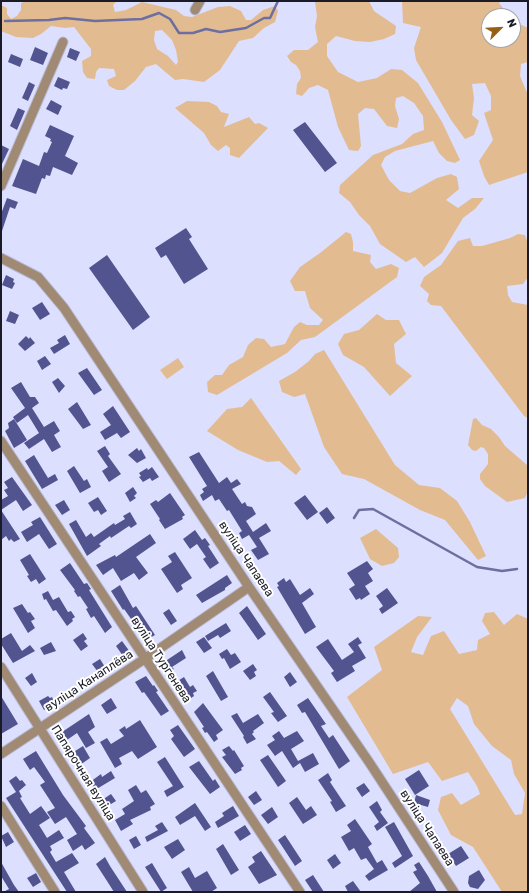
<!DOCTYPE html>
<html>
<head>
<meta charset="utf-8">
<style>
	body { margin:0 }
	#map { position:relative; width:529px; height:893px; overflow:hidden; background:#dcdffe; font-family:Rubik,sans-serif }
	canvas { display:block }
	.frame { position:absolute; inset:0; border:2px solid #1a1b26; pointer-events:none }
	.north { position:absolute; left:481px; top:8px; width:40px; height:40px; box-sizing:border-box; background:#fff; border:1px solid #a3a4a8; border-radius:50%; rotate:66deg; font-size:11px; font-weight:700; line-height:16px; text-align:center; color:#1a1b26 }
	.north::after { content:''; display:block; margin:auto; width:14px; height:18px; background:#955f16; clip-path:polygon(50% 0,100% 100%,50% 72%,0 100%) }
</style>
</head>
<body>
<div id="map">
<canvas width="529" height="893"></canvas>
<div class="frame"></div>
<div class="north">N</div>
</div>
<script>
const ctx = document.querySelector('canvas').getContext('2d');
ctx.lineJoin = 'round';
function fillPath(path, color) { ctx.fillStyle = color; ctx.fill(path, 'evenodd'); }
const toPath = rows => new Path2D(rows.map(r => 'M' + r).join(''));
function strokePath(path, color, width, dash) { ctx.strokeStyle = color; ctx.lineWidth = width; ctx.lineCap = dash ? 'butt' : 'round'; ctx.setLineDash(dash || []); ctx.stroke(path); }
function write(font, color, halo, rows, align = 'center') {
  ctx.font = font + ' Rubik,sans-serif'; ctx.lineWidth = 4; ctx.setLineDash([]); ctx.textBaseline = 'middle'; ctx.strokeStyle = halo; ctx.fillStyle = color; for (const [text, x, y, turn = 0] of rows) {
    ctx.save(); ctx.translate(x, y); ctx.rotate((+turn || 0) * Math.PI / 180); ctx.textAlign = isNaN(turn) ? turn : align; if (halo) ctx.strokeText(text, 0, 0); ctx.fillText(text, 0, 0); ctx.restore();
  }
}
fillPath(toPath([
	[26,1,117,1,113,5,115,12,126,10,142,2,176,10,184,16,192,17,218,7,230,6,241,11,246,20,251,20,263,10,275,6,278,11,275,22,264,28,253,38,239,41,220,70,204,82,183,79,175,80,156,64,146,67,135,81,124,90,117,90,109,86,107,80,116,76,114,69,99,68,96,72,95,79,87,78,83,72,82,61,91,56,91,49,74,27,65,28,51,26,41,34,33,38,16,37,1,31,1,5,7,8,7,14,11,19,17,16,21,10,21,3],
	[162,30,172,40,176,50,178,62,176,65,168,56,157,49,154,40,155,31],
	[317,1,369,1,374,11,396,26,395,34,384,39,370,42,355,41,336,36,327,44,327,56,338,72,358,82,377,78,391,69,402,70,418,83,442,122,460,160,455,163,447,161,439,153,433,141,395,151,385,157,381,165,389,180,400,191,410,193,437,178,451,174,457,177,459,189,446,200,458,208,472,198,484,198,475,209,463,218,442,253,424,267,415,257,406,262,380,244,370,226,359,215,350,202,339,193,340,185,373,155,402,144,413,134,424,130,423,116,414,103,403,96,396,98,395,106,399,119,397,128,387,126,374,109,365,108,358,114,361,146,358,151,349,150,338,127,328,90,318,85,309,88,302,96,296,94,297,84,301,78,300,71,296,65,291,62,287,56,294,50,308,50,318,42,315,27,317,16,315,2],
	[402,1,502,1,499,3,509,16,489,16,489,40,513,40,513,21,528,28,528,62,521,64,520,76,528,95,528,172,489,185,484,176,479,161,493,140,484,113,491,110,491,96,485,83,472,84,474,98,472,115,479,121,474,135,465,139,451,120,416,60,414,48,421,27,403,23],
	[187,101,209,102,217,106,221,112,229,114,224,127,249,117,255,124,259,123,268,128,239,158,230,155,230,148,226,145,218,151,211,145,204,133,175,108],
	[346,232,351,234,353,242,353,251,371,255,370,262,376,269,391,264,399,268,397,277,315,337,301,340,287,353,217,395,208,392,207,382,215,375,222,375,229,365,243,357,248,345,256,338,264,339,271,347,285,344,294,327,300,322,307,325,319,325,323,320,310,308,305,291,295,291,290,281,300,267,320,253],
	[518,234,525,235,528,244,528,277,523,284,507,286,508,295,512,302,528,305,528,418,524,416,441,306,431,305,427,301,429,294,420,286,424,277,441,265,458,241,470,238,473,246,482,246,510,238],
	[377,314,386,320,399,320,406,334,394,344,396,363,412,376,390,396,364,367,343,355,338,344,344,334,359,330],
	[324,350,395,465,419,485,440,488,457,501,470,522,486,556,478,560,445,520,420,510,364,479,342,474,324,447,305,394,294,397,282,392,279,381,295,372,309,361,315,354],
	[178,358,184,367,167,379,160,370],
	[251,398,301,469,296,475,279,461,267,462,238,450,207,431,227,409,242,407],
	[476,418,482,425,491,429,499,437,505,446,527,465,528,491,525,498,507,502,485,486,480,479,480,474,488,464,488,454,484,448,481,447,476,451,472,450,468,445,473,419],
	[376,529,398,548,399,557,394,563,382,566,370,559,360,538],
	[494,612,504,625,517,614,528,619,528,892,502,892,473,847,451,835,438,810,441,797,452,793,461,805,480,794,477,786,468,772,442,781,428,762,393,774,347,697,382,670,374,647,418,616,432,617,417,637,411,652,423,655,431,636,444,631,459,654,477,650,478,640,490,634,482,621,485,613],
	[457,698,468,706,474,724,492,746,511,760,514,774,525,793,522,814,515,815,450,709]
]), '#e3bb91');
strokePath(toPath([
	[5,21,49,20,65,18,95,21,118,20,142,19,159,13,170,19,179,33,193,33,206,29,220,32,246,28,264,18,270,18,278,1],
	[354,518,359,510,373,509,477,567,502,571,517,569]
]), '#6c6fa0', 2.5);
fillPath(toPath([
	[35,47,48,53,43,65,30,60],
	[70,48,80,52,76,61,67,57],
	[11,54,23,59,20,67,8,62],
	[58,77,70,82,67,89,63,88,62,90,54,86],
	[29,82,35,85,28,101,22,98],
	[51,100,62,106,58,115,46,109],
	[18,108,25,111,17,130,10,126],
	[305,122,337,163,325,172,293,130],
	[50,125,74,136,65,156,78,163,72,175,53,167,50,176,46,175,45,179,42,178,36,194,12,186,23,159,39,166,44,152,47,153,52,142,50,141,51,139,45,136],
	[1,145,9,149,1,166],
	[7,198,18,202,15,209,10,207,2,231,1,214],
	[186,228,192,237,189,239,208,269,184,284,166,255,161,258,155,248],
	[107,255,150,317,133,330,89,268],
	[6,275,14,279,13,282,15,283,12,289,2,285],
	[42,302,50,314,40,320,32,308],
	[10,311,19,315,15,324,6,321],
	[65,335,70,344,54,354,50,348,59,343,57,340],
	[26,336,29,339,30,337,35,343,25,351,18,344],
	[45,356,51,364,42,370,37,361],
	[87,368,102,390,94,395,78,373],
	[58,378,65,386,59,393,52,382],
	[21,382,30,397,35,397,39,403,32,408,44,427,54,421,60,431,54,435,61,447,52,452,44,439,29,449,24,443,39,433,28,415,17,423,13,417,25,408,11,388],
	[77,402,91,425,83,429,68,409],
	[113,406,130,432,121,438,117,433,105,440,100,432,111,425,103,414],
	[14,419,27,440,14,448,5,431,9,428,8,423],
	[105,446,110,454,108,456,121,474,109,482,102,471,108,467,97,451],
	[137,448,139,451,141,449,146,458,137,463,128,455],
	[199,452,219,483,227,477,231,483,237,479,241,484,232,489,242,504,245,502,247,506,252,507,256,514,246,521,253,532,266,523,271,531,259,538,269,554,258,560,251,550,257,547,249,535,242,539,239,533,242,531,229,510,227,511,219,499,215,501,212,495,203,501,200,495,204,492,202,489,207,486,189,457],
	[34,455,48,478,55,474,58,480,42,489,25,461],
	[74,466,84,481,87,479,91,487,80,493,67,471],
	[152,467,159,477,152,481,150,478,143,482,139,477,141,476,139,473,147,468,148,470],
	[12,477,32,505,23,511,16,500,1,510,1,500,8,496,4,490,8,488,4,482],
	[133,487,137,493,134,496,136,498,130,502,125,493],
	[170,493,185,515,182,517,183,519,165,529,159,520,160,519,150,504,156,500,158,502],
	[305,495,318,512,307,520,294,503],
	[98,497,107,511,101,515,98,510,94,512,88,503],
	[64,500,70,510,62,515,55,505],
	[327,507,335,518,327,524,319,513],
	[1,510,20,539,14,542,11,539,9,541,6,536,1,540],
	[130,512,137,524,131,528,129,526,111,538,110,536,99,544,101,546,87,556,69,524,76,520,86,537,91,533,94,537,114,523,115,525,125,519,123,516],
	[40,517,57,544,49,549,39,534,27,542,21,532,33,525,31,522],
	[195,530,202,540,205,538,210,545,208,546,219,563,210,569,203,559,206,557,197,544,190,549,183,539],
	[150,534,156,543,136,557,148,573,139,580,134,573,121,581,113,568,103,575,96,565,115,555,116,557],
	[175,552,192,578,181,585,183,589,177,593,161,569,172,562,168,556],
	[30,554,46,579,39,584,36,579,31,582,27,576,29,575,20,560],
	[367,561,373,569,368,573,373,581,365,586,370,594,361,600,360,598,356,600,349,589,355,585,347,573],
	[70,563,84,584,87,583,91,589,89,590,112,627,105,633,94,616,91,618,86,609,88,608,80,596,78,597,74,591,75,590,60,570],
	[227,575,232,583,225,588,225,590,202,603,196,595],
	[284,578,286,582,290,579,300,595,310,588,314,594,302,603,316,627,305,634,277,587,279,586,277,583],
	[120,585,133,608,136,606,155,635,146,640,135,622,134,623,124,609,123,610,111,591],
	[387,588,398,603,382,614,379,609,383,606,376,596],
	[48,591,53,600,59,597,68,612,71,611,75,617,72,619,73,621,67,626,56,610,53,611,46,599,44,600,42,594],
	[22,604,28,613,30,612,35,619,31,621,35,628,28,633,13,608],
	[247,606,266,634,258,640,239,613],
	[169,609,177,621,171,625,163,613],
	[226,623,231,631,220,638,218,635,208,641,205,636],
	[11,633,22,651,30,645,35,651,13,663,1,644,1,639],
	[83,633,87,639,84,641,88,646,81,651,73,640],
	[204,637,212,648,204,653,196,642],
	[358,637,362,643,358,645,366,658,352,666,355,671,337,682,331,673,334,671,316,647,328,639,342,660,354,652,348,644],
	[122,641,130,652,123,656,116,646],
	[51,642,56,651,44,655,40,648],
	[227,649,231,655,235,653,241,662,230,669,224,658,222,659,219,654],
	[182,650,186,658,172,667,174,669,167,673,161,664],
	[100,659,105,667,98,672,92,664],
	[253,664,257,670,254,672,256,676,250,680,243,671],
	[213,671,228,697,221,701,206,676],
	[290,672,297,682,290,687,284,677],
	[32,673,37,682,31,686,25,678],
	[146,676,153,686,154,685,158,691,156,692,169,711,161,716,144,692,142,693,135,682],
	[184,677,190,687,193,685,197,691,193,693,194,696,185,702,173,684],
	[270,692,287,716,278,722,271,713,274,712,263,697],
	[1,696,18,724,1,734],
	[48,696,50,698,52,697,55,704,44,710,39,701],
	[111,698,117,708,107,714,101,705],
	[308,698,326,724,321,726,329,738,333,735,350,761,339,769,305,712,302,713,297,705],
	[203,703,223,730,216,735,218,739,214,742,207,732,205,733,202,728,204,727,194,712],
	[237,713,243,723,258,714,264,723,253,731,254,732,252,734,256,739,247,744,243,737,244,736,231,716],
	[89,714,95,727,88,732,95,743,86,748,77,733,64,742,59,734],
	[140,720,157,747,138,759,132,751,119,758,122,764,115,768,100,742,107,738,111,744,124,736,119,730,125,726,126,729],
	[178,725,195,749,184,757,171,739,174,736,170,730],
	[279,731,284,738,297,731,304,741,291,749,298,761,313,753,319,764,305,772,300,763,293,768,282,751,275,756,267,745,275,740,272,736],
	[83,746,90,758,80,765,72,753],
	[229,746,233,751,234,750,244,766,241,768,242,770,235,774,222,757,226,755,222,750],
	[36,751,63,795,86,826,84,828,95,843,85,850,82,845,73,851,67,840,77,834,66,817,55,824,47,812,55,808,40,785,45,782,34,767,30,770,23,759],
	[268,755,286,781,278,787,260,760],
	[165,757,184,787,167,797,164,791,173,786,157,762],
	[199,761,213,781,215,779,220,787,210,794,189,767],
	[419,770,429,786,415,795,405,779],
	[111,771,115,778,95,790,90,782,101,774,102,777],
	[328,773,332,780,330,782,346,806,336,812,330,802,332,801,318,780],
	[16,776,20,781,22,780,26,785,19,791,22,797,20,798,30,814,41,806,50,818,39,825,47,838,59,830,64,838,50,846,52,850,50,852,56,862,72,853,79,863,64,872,76,892,67,892,6,798,16,792,9,781],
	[364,783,370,791,362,797,356,788],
	[136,785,141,793,146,790,155,804,150,807,151,810,130,820,133,824,121,831,115,820,125,814,122,809,134,801,128,790],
	[256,791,262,800,254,805,248,797],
	[111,794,116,801,106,807,102,800],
	[416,795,430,800,428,807,414,803],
	[297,797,306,810,311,806,317,815,303,824,289,803],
	[377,801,382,810,380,812,388,823,377,831,374,826,379,822,369,807],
	[195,803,211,827,205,831,195,816,180,825,175,817],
	[233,806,239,816,218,828,215,822,224,816,222,813],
	[272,807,278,817,268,824,261,815],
	[355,819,372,844,368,847,377,863,382,860,388,870,369,881,365,876,374,869,366,858,361,860,354,848,349,851,341,837,351,831,347,825],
	[162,822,168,831,147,842,145,837,158,830,155,826],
	[394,822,413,856,395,868,392,863,402,856,385,827],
	[245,825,251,834,240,841,234,832],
	[8,832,14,842,6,847,1,836],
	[285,835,302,861,295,866,278,840],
	[136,836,141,845,134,849,129,840],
	[178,839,185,850,172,859,164,847],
	[223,844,239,870,231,875,216,849],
	[461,846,469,858,456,866,448,854],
	[261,851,277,875,259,884,248,867,255,862,252,857],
	[335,854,341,863,333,869,327,860],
	[105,857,110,866,127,892,114,892,107,881,96,864],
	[1,862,14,885,19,892,3,892,9,889,1,876],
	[419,862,428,876,437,892,409,892,420,883,413,872,417,870,414,865],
	[152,863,167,888,161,892,145,867],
	[189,867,195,878,207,871,217,888,211,892,193,892,181,872],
	[479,870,485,880,478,889,470,887,468,883,469,876],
	[36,873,41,882,33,887,27,878],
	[313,875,324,892,313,892,305,880],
	[353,881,361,892,348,892,345,886]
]), '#525490');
const minor = toPath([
	[195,10,200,1],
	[1,186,63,42],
	[1,258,38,277,64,308,249,587,369,762,454,892],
	[1,441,300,892],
	[1,667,143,892],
	[1,754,146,658,249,587],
	[1,806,55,892]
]);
strokePath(minor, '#b9bcd7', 11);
strokePath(minor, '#a18a73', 9);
write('12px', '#1a1b26', '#fff', [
	["вуліца Чапаева",246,559,56],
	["вуліца Тургенева",161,660,57],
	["вуліца Канаплёва",89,681,-33],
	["Папярочная вуліца",83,773,58],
	["вуліца Чапаева",427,828,57]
]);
</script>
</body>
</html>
